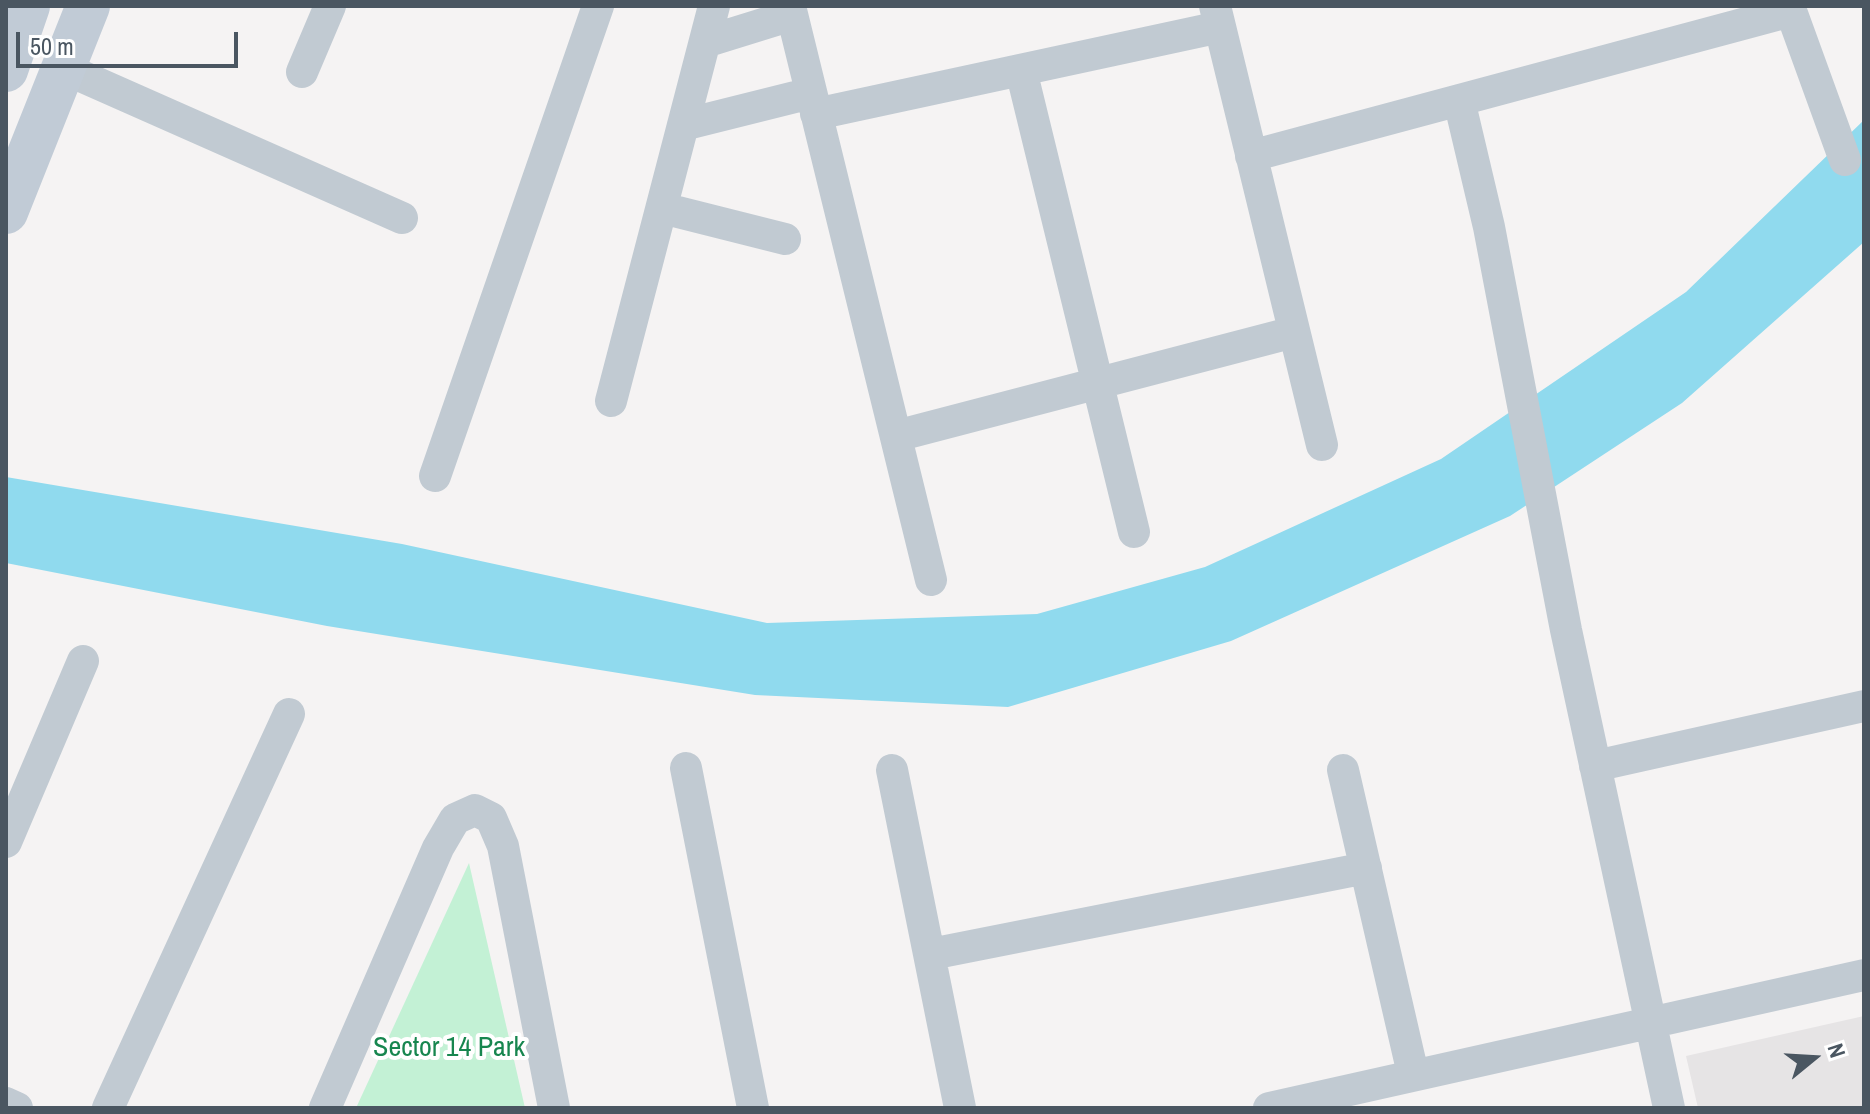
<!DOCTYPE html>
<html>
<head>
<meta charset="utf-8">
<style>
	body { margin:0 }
	#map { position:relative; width:1870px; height:1114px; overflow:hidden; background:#f5f3f3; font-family:"Archivo Narrow",sans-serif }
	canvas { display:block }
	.frame { position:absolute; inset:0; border:8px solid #4a5661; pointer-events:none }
	.north { position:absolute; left:1774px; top:1018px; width:80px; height:80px; -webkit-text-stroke:6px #fff; paint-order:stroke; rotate:72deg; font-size:22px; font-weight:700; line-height:32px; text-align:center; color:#4a5661 }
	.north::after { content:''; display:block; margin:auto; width:28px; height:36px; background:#4a5661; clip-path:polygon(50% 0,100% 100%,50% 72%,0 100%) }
	.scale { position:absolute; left:16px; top:32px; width:222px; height:36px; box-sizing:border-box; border:4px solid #4a5661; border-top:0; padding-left:10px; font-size:24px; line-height:28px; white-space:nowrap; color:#4a5661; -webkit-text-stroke:6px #fff; paint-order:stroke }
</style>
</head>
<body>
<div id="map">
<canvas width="1870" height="1114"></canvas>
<div class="frame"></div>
<div class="north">N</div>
<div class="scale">50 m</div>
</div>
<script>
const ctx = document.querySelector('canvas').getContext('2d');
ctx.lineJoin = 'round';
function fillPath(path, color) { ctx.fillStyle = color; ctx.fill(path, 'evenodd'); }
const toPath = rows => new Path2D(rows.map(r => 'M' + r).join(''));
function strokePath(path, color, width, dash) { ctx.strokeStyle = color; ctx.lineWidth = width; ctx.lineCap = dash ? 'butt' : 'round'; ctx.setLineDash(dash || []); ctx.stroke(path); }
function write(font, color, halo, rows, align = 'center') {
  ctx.font = font + ' "Archivo Narrow",sans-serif'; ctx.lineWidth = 8; ctx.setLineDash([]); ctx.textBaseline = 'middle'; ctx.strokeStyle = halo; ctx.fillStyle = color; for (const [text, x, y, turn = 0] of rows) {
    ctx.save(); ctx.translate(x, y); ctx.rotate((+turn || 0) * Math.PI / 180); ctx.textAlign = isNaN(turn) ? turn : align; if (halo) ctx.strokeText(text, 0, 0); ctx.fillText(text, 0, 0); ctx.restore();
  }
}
fillPath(toPath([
	[1864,1016,1864,1108,1698,1108,1686,1056]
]), '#e6e4e5');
fillPath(toPath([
	[469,863,525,1108,356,1108]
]), '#c3f1d5');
fillPath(toPath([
	[1864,120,1864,242,1682,403,1510,516,1231,641,1008,707,755,695,327,626,6,563,6,477,402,544,767,623,1037,614,1205,567,1441,459,1686,292]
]), '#90daee');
strokePath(toPath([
	[790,6,931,580],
	[1215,6,1322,445],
	[1791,11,1845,160],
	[705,42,792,15],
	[63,68,402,218],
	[1021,70,1134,532],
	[302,72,330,6],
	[1459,100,1489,227,1566,630,1669,1108],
	[816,114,1220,27],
	[683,125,811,93],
	[1251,156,1791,11,1790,6],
	[662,208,785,239],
	[611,401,714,6],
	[896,436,1294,332],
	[435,476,598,6],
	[1595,766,1864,706],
	[686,768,753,1108],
	[892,770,960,1108],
	[1343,770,1413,1074],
	[6,842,83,661],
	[931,954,1366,868],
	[6,1103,17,1108],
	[108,1108,289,714],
	[325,1108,438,848,455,819,475,810,491,818,503,846,554,1108],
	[1269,1108,1864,975]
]), '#c1cad2', 32);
strokePath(toPath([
	[6,70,28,6],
	[6,212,88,6]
]), '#c1cbd6', 44);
write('28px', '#17864f', '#fff', [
	["Sector 14 Park",449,1048]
]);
</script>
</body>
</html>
